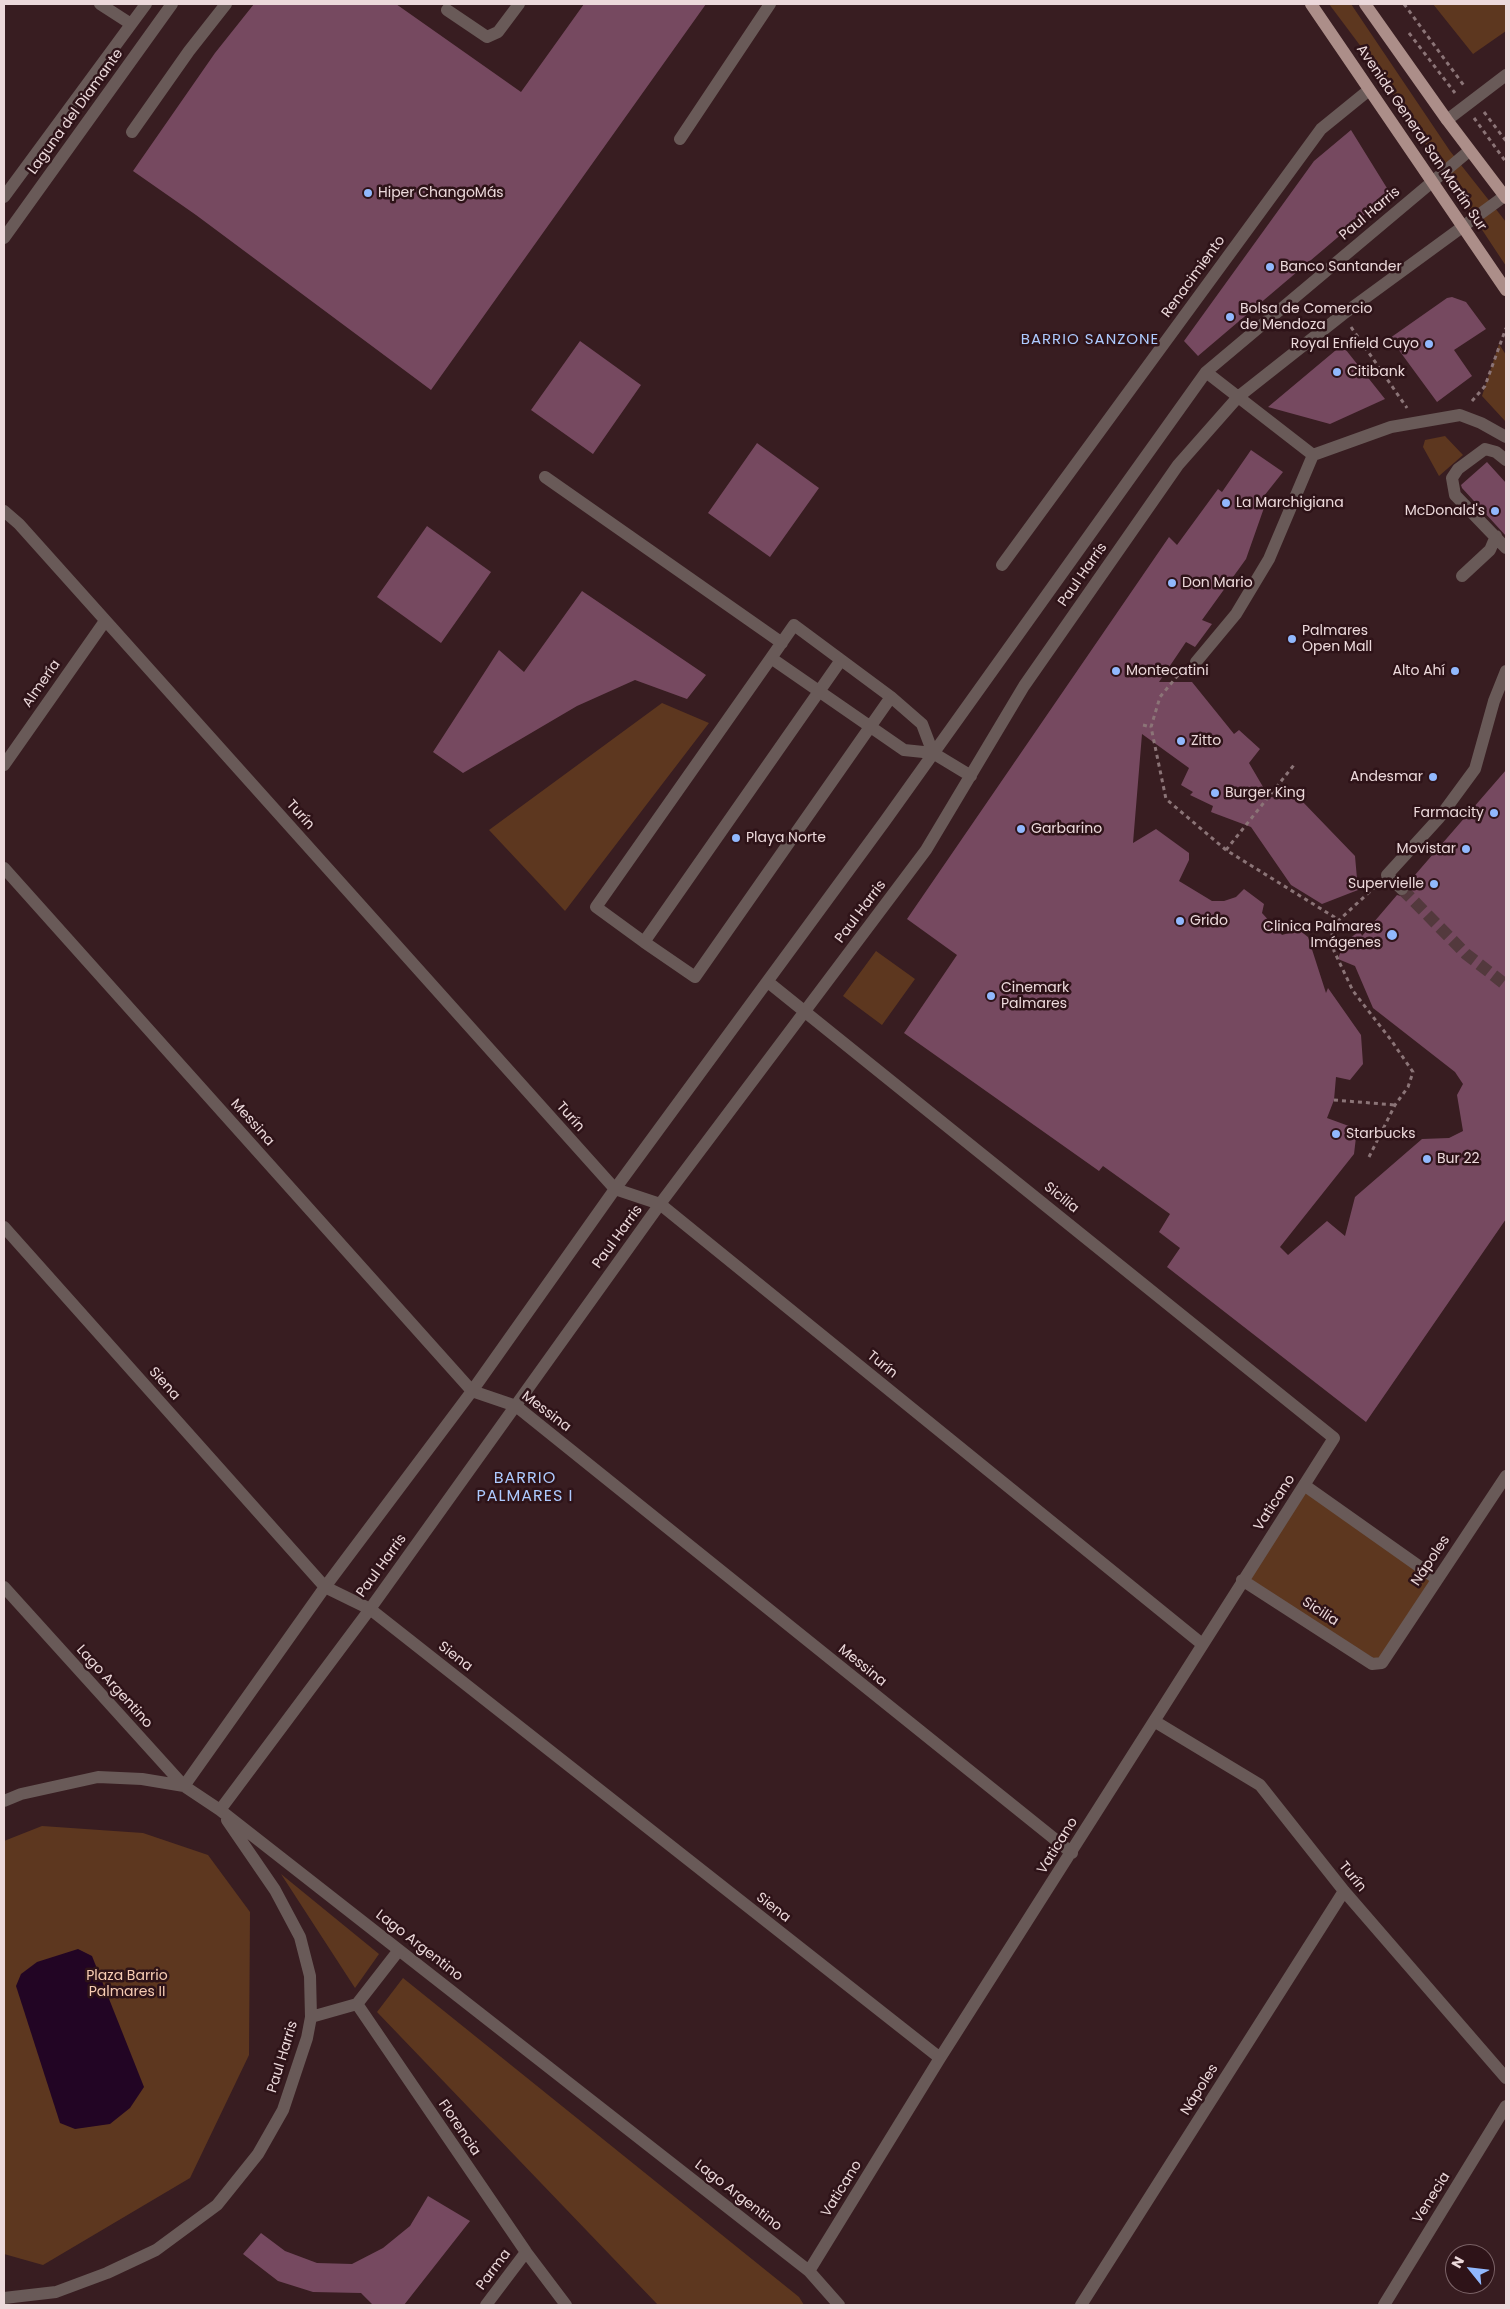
<!DOCTYPE html>
<html>
<head>
<meta charset="utf-8">
<style>
	body { margin:0 }
	#map { position:relative; width:1510px; height:2309px; overflow:hidden; background:#381d21; font-family:Poppins,sans-serif }
	canvas { display:block }
	.frame { position:absolute; inset:0; border:5px solid #ecd9db; pointer-events:none }
	.north { position:absolute; left:1445px; top:2244px; width:50px; height:50px; box-sizing:border-box; background:#2e1318; border:1px solid #7a6266; border-radius:50%; rotate:299deg; font-size:14px; font-weight:700; line-height:20px; text-align:center; color:#ecd9db }
	.north::after { content:''; display:block; margin:auto; width:18px; height:22px; background:#91b8fd; clip-path:polygon(50% 0,100% 100%,50% 72%,0 100%) }
</style>
</head>
<body>
<div id="map">
<canvas width="1510" height="2309"></canvas>
<div class="frame"></div>
<div class="north">N</div>
</div>
<script>
const ctx = document.querySelector('canvas').getContext('2d');
ctx.lineJoin = 'round';
function fillPath(path, color) { ctx.fillStyle = color; ctx.fill(path, 'evenodd'); }
const toPath = rows => new Path2D(rows.map(r => 'M' + r).join(''));
function strokePath(path, color, width, dash) { ctx.strokeStyle = color; ctx.lineWidth = width; ctx.lineCap = dash ? 'butt' : 'round'; ctx.setLineDash(dash || []); ctx.stroke(path); }
function write(font, color, halo, rows, align = 'center') {
  ctx.font = font + ' Poppins,sans-serif'; ctx.lineWidth = 5; ctx.setLineDash([]); ctx.textBaseline = 'middle'; ctx.strokeStyle = halo; ctx.fillStyle = color; for (const [text, x, y, turn = 0] of rows) {
    ctx.save(); ctx.translate(x, y); ctx.rotate((+turn || 0) * Math.PI / 180); ctx.textAlign = isNaN(turn) ? turn : align; if (halo) ctx.strokeText(text, 0, 0); ctx.fillText(text, 0, 0); ctx.restore();
  }
}
fillPath(toPath([
	[1329,4,1351,4,1450,151,1506,222,1506,266,1359,44],
	[1433,4,1506,4,1506,31,1473,54],
	[1499,344,1506,355,1506,422,1482,396],
	[1445,436,1463,455,1439,476,1423,447,1425,440],
	[662,703,709,723,565,911,489,830],
	[876,951,915,979,882,1025,843,996],
	[1304,1485,1437,1579,1382,1663,1242,1580],
	[42,1826,143,1833,208,1855,250,1912,249,2055,190,2178,43,2265,4,2254,4,1841],
	[281,1874,379,1954,355,1988],
	[403,1978,799,2297,804,2305,658,2305,377,2012]
]), '#5d371f');
fillPath(toPath([
	[78,1949,92,1956,144,2087,130,2108,110,2124,75,2129,60,2123,16,1986,21,1974,37,1962]
]), '#220524');
fillPath(toPath([
	[254,4,396,4,521,92,584,4,706,4,431,390,196,215,133,171,215,53],
	[1351,130,1390,193,1198,356,1184,341,1314,161],
	[1452,297,1466,302,1486,329,1454,350,1472,376,1437,402,1390,338,1447,298],
	[580,341,641,385,593,454,531,410],
	[1342,345,1385,399,1330,424,1268,407],
	[757,443,819,488,770,557,708,513],
	[1251,450,1283,472,1260,501,1265,505,1246,559,1202,620,1212,624,1195,647,1186,642,1159,682,1192,682,1234,734,1239,730,1260,749,1249,763,1269,797,1300,799,1355,856,1358,890,1322,904,1291,885,1251,827,1211,812,1213,806,1190,795,1193,792,1181,785,1189,768,1142,734,1133,843,1156,829,1189,853,1189,860,1179,881,1212,901,1224,901,1236,897,1244,889,1264,904,1262,913,1282,935,1299,930,1308,937,1326,993,1328,988,1361,1035,1363,1064,1350,1080,1336,1077,1334,1100,1327,1118,1357,1129,1354,1154,1280,1247,1288,1255,1327,1221,1345,1236,1355,1197,1422,1139,1449,1138,1463,1131,1457,1095,1463,1084,1455,1072,1373,1008,1355,966,1338,959,1344,942,1360,931,1362,936,1397,895,1404,897,1408,894,1410,887,1408,883,1506,770,1506,1219,1366,1422,1167,1267,1180,1248,1159,1232,1170,1214,1103,1166,1099,1171,904,1033,957,955,907,919,1169,537,1177,545,1218,489,1222,492],
	[1487,462,1506,483,1506,536,1462,488,1461,485],
	[427,526,491,572,441,643,377,597],
	[582,591,706,675,687,699,635,680,577,706,463,773,433,752,499,650,524,672],
	[428,2196,470,2221,404,2305,373,2305,361,2293,313,2292,278,2281,243,2254,261,2233,285,2251,317,2263,352,2264,383,2248,410,2226]
]), '#764960');
strokePath(toPath([
	[1402,889,1466,954,1506,985]
]), '#53393d', 12, [12, 6]);
strokePath(toPath([
	[1404,4,1465,87],
	[1409,33,1455,93],
	[1484,112,1506,141],
	[1474,118,1506,162],
	[1351,327,1407,408],
	[1472,401,1485,386,1506,328],
	[1183,669,1160,697,1151,727,1166,799,1226,850,1339,920],
	[1143,725,1151,727],
	[1226,850,1294,765],
	[1334,1100,1395,1105],
	[1369,1157,1395,1105,1408,1087,1413,1072,1391,1040,1353,991,1334,951,1332,933,1339,920,1376,886]
]), '#8b7477', 3, [4, 4]);
strokePath(toPath([
	[100,4,131,24],
	[447,10,487,37,498,32,519,4],
	[1447,120,1506,75],
	[132,132,189,51,226,4],
	[680,139,770,4],
	[4,197,146,4],
	[4,238,172,4],
	[1206,372,1313,455],
	[1506,460,1496,452,1485,449,1458,469,1452,478,1455,495,1506,548],
	[545,477,782,643],
	[4,511,19,524,615,1189,660,1204,1202,1644],
	[1002,565,1321,129,1369,90],
	[1462,576,1490,550,1496,536],
	[794,625,891,697,922,724,933,753,904,750,771,658,794,625],
	[841,660,644,942,695,977,891,697],
	[1196,662,1236,614,1269,559,1313,455,1391,427,1460,415,1481,423,1506,437],
	[933,753,971,776],
	[4,765,105,621],
	[4,868,472,1391,516,1406,1072,1853],
	[1402,889,1387,875,1439,818,1475,769,1494,701,1506,671],
	[644,942,596,907,771,658],
	[768,982,1334,1438,940,2058,809,2271],
	[4,1227,325,1587,370,1609,940,2058],
	[1304,1485,1437,1579],
	[1242,1580,1372,1664,1382,1663,1506,1476],
	[4,1587,184,1786,220,1810,809,2271,839,2305],
	[1154,1721,1260,1785,1344,1891,1506,2078],
	[184,1786,325,1587,472,1391,615,1189,885,821,1206,372,1469,151],
	[4,1801,21,1794,98,1777,142,1779,184,1786],
	[220,1810,370,1609,660,1204,926,850,1024,686,1178,465,1238,397,1342,315,1506,195],
	[357,2004,399,1950],
	[311,2017,357,2004,526,2252,566,2305],
	[4,2298,56,2292,107,2273,156,2250,217,2205,258,2154,283,2110,307,2038,311,2017,310,1976,300,1937,275,1890,227,1820],
	[486,2305,526,2252],
	[1081,2305,1344,1891],
	[1384,2305,1506,2106]
]), '#695a58', 12);
strokePath(toPath([
	[1311,4,1506,290],
	[1365,4,1447,120,1506,198]
]), '#ac8e89', 12);
for (const [x, y, r, color] of [
	[368,193,5,"#91b8fd"],
	[1270,267,5,"#91b8fd"],
	[1230,317,5,"#91b8fd"],
	[1429,344,5,"#91b8fd"],
	[1337,372,5,"#91b8fd"],
	[1226,503,5,"#91b8fd"],
	[1495,511,5,"#91b8fd"],
	[1172,583,5,"#91b8fd"],
	[1292,639,5,"#91b8fd"],
	[1116,671,5,"#91b8fd"],
	[1455,671,5,"#91b8fd"],
	[1181,741,5,"#91b8fd"],
	[1433,777,5,"#91b8fd"],
	[1215,793,5,"#91b8fd"],
	[1494,813,5,"#91b8fd"],
	[1021,829,5,"#91b8fd"],
	[736,838,5,"#91b8fd"],
	[1466,849,5,"#91b8fd"],
	[1434,884,5,"#91b8fd"],
	[1180,921,5,"#91b8fd"],
	[1392,935,6,"#91b8fd"],
	[991,996,5,"#91b8fd"],
	[1336,1134,5,"#91b8fd"],
	[1427,1159,5,"#91b8fd"]
]) { const dot = new Path2D(); dot.arc(x, y, r, 0, 2 * Math.PI); ctx.fillStyle = color; ctx.fill(dot); strokePath(dot, '#2e1318', 2); }
write('14px', '#ecd9db', '#2e1318', [
	["Laguna del Diamante",76,112,-54],
	["Avenida General San Martín Sur",1421,138,56],
	["Paul Harris",1370,214,-40],
	["Renacimiento",1194,277,-54],
	["Paul Harris",1083,575,-55],
	["Almería",42,684,-55],
	["Turín",300,815,48],
	["Paul Harris",861,912,-53],
	["Turín",570,1117,48],
	["Messina",252,1123,48],
	["Sicilia",1061,1198,39],
	["Paul Harris",618,1237,-54],
	["Turín",882,1365,39],
	["Siena",164,1384,48],
	["Messina",546,1412,37],
	["Vaticano",1275,1503,-57],
	["Nápoles",1431,1561,-56],
	["Paul Harris",382,1566,-54],
	["Sicilia",1320,1612,33],
	["Siena",455,1657,38],
	["Messina",862,1666,39],
	["Lago Argentino",114,1687,48],
	["Vaticano",1058,1846,-58],
	["Turín",1352,1877,51],
	["Siena",773,1908,38],
	["Lago Argentino",419,1946,38],
	["Paul Harris",283,2057,-73],
	["Nápoles",1200,2090,-58],
	["Florencia",459,2128,56],
	["Vaticano",842,2189,-58],
	["Lago Argentino",738,2196,38],
	["Venecia",1432,2198,-58],
	["Parma",494,2270,-53]
]);
write('14px', '#ecd9db', '#2e1318', [
	["Hiper ChangoMás",378,193],
	["Banco Santander",1280,267],
	["Bolsa de Comercio",1240,309],
	["de Mendoza",1240,325],
	["Royal Enfield Cuyo",1419,344,"right"],
	["Citibank",1347,372],
	["La Marchigiana",1236,503],
	["McDonald's",1485,511,"right"],
	["Don Mario",1182,583],
	["Palmares",1302,631],
	["Open Mall",1302,647],
	["Montecatini",1126,671],
	["Alto Ahí",1445,671,"right"],
	["Zitto",1191,741],
	["Andesmar",1423,777,"right"],
	["Burger King",1225,793],
	["Farmacity",1484,813,"right"],
	["Garbarino",1031,829],
	["Playa Norte",746,838],
	["Movistar",1456,849,"right"],
	["Supervielle",1424,884,"right"],
	["Grido",1190,921],
	["Clinica Palmares",1381,927,"right"],
	["Imágenes",1381,943,"right"],
	["Cinemark",1001,988],
	["Palmares",1001,1004],
	["Starbucks",1346,1134],
	["Bur 22",1437,1159]
], 'left');
write('14px', '#f7ccb3', '#2e1318', [
	["Plaza Barrio",127,1976],
	["Palmares II",127,1992]
]);
ctx.letterSpacing = '1px';
write('15px', '#adcafe', '#2e1318', [
	["BARRIO SANZONE",1090,340]
]);
ctx.letterSpacing = '0px';
ctx.letterSpacing = '1px';
write('16px', '#adcafe', '#2e1318', [
	["BARRIO",525,1479],
	["PALMARES I",525,1497]
]);
ctx.letterSpacing = '0px';
</script>
</body>
</html>
